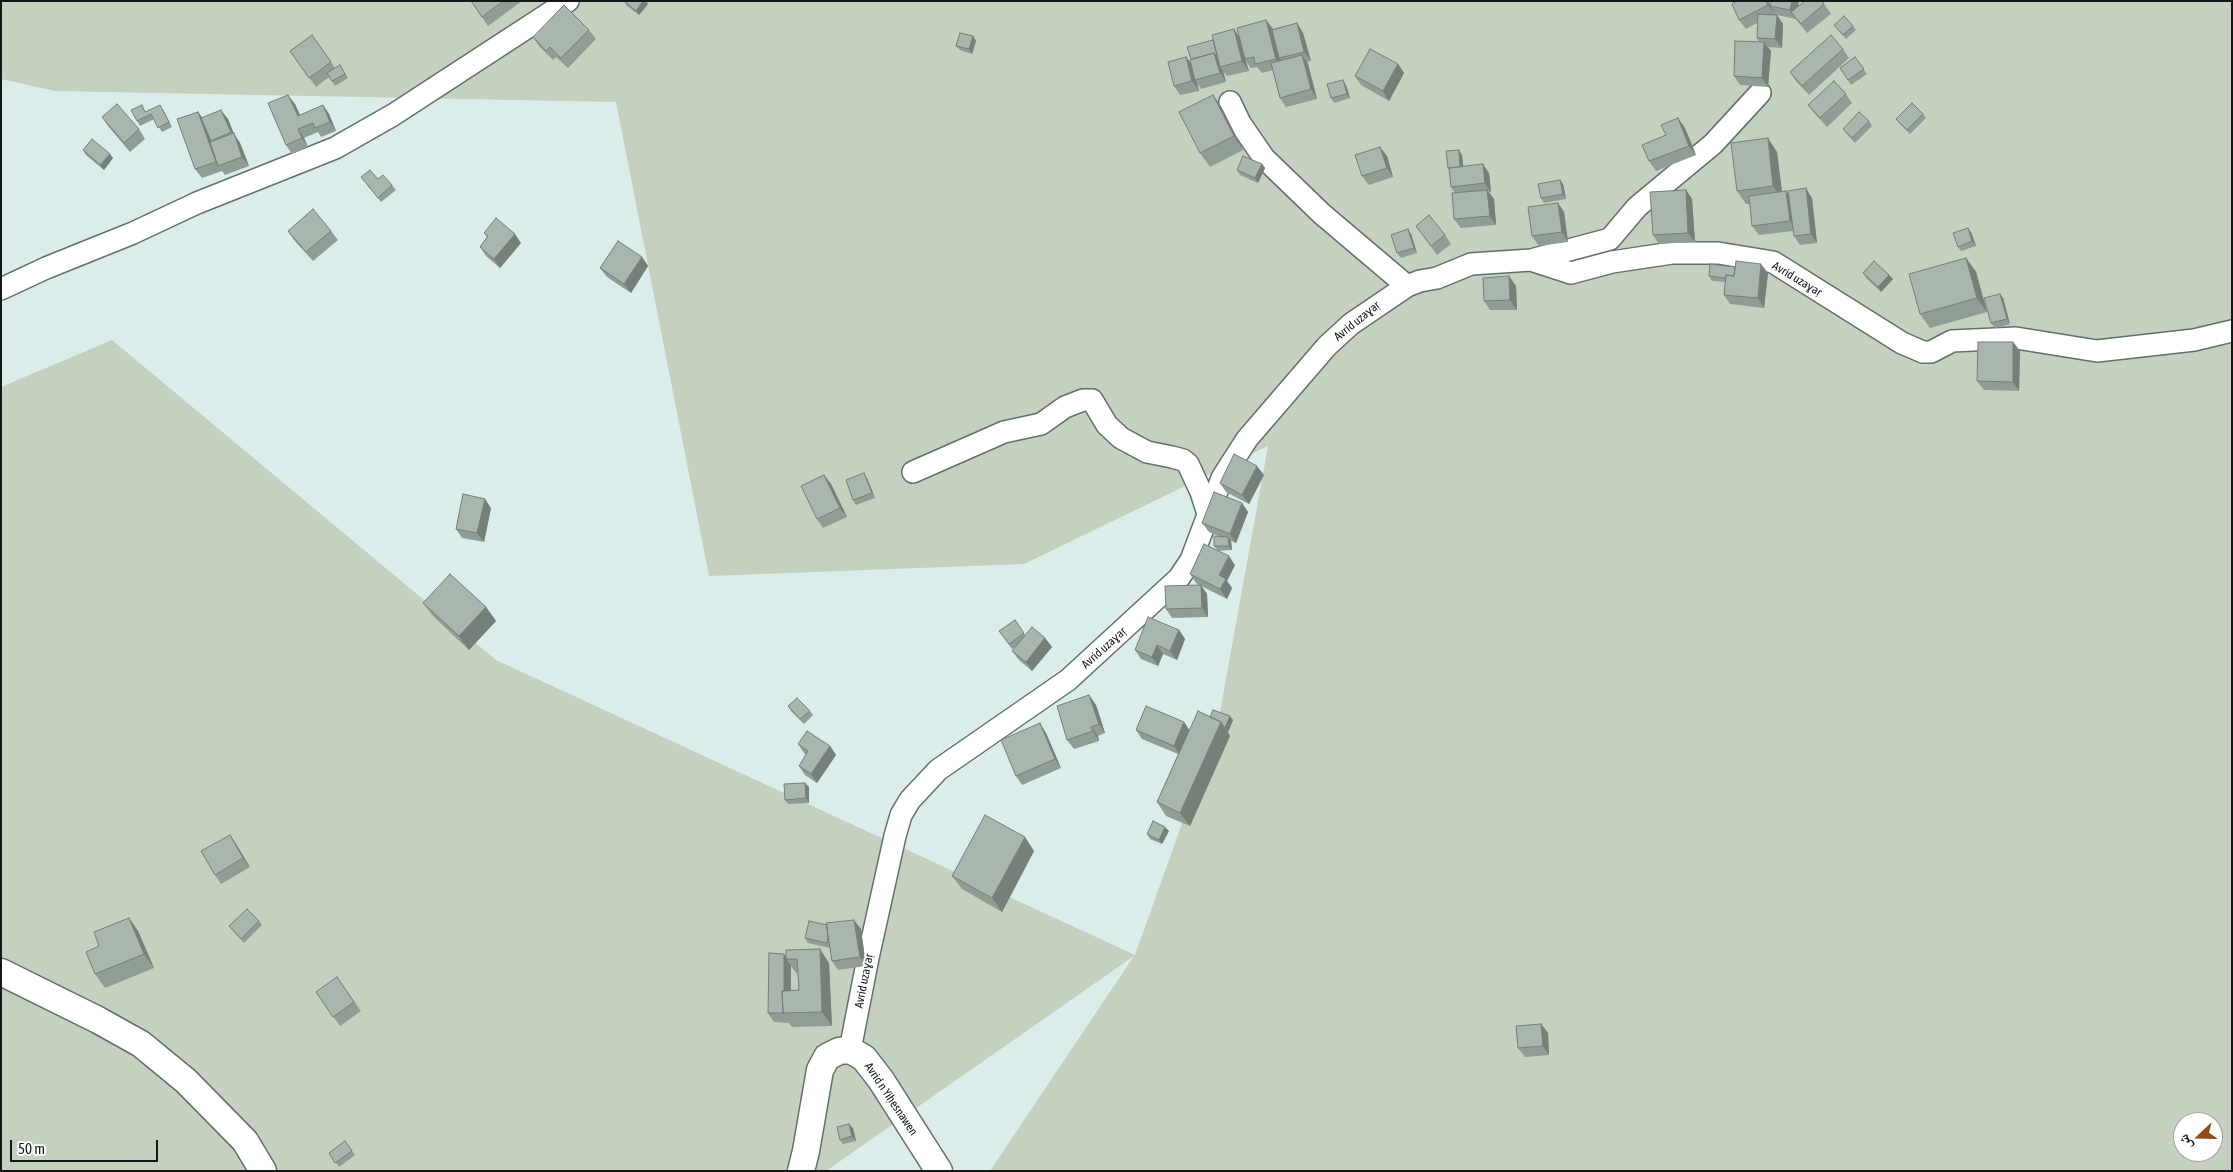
<!DOCTYPE html>
<html>
<head>
<meta charset="utf-8">
<style>
	body { margin:0 }
	#map { position:relative; width:2233px; height:1172px; overflow:hidden; background:#dbedea; font-family:"Asap Condensed","Noto Naskh Arabic",sans-serif }
	canvas { display:block }
	.frame { position:absolute; inset:0; border:2px solid #111817; pointer-events:none }
	.north { position:absolute; left:2173px; top:1112px; width:50px; height:50px; box-sizing:border-box; background:#fff; border:1px solid #a0a3a2; border-radius:50%; rotate:249deg; font-size:14px; font-weight:700; line-height:20px; text-align:center; color:#111817 }
	.north::after { content:''; display:block; margin:auto; width:18px; height:22px; background:#8e4d1a; clip-path:polygon(50% 0,100% 100%,50% 72%,0 100%) }
	.scale { position:absolute; left:10px; top:1140px; width:148px; height:22px; box-sizing:border-box; border:2px solid #111817; border-top:0; padding-left:6px; font-size:15px; line-height:18px; white-space:nowrap; color:#111817; -webkit-text-stroke:4px #fff; paint-order:stroke }
</style>
</head>
<body>
<div id="map">
<canvas width="2233" height="1172"></canvas>
<div class="frame"></div>
<div class="north">ش</div>
<div class="scale">50 m</div>
</div>
<script>
const ctx = document.querySelector('canvas').getContext('2d');
ctx.lineJoin = 'round';
function fillPath(path, color) { ctx.fillStyle = color; ctx.fill(path, 'evenodd'); }
const toPath = rows => new Path2D(rows.map(r => 'M' + r).join(''));
function strokePath(path, color, width, dash) { ctx.strokeStyle = color; ctx.lineWidth = width; ctx.lineCap = dash ? 'butt' : 'round'; ctx.setLineDash(dash || []); ctx.stroke(path); }
function write(font, color, halo, rows, align = 'center') {
  ctx.font = font + ' "Asap Condensed",sans-serif'; ctx.lineWidth = 4; ctx.setLineDash([]); ctx.textBaseline = 'middle'; ctx.strokeStyle = halo; ctx.fillStyle = color; for (const [text, x, y, turn = 0] of rows) {
    ctx.save(); ctx.translate(x, y); ctx.rotate((+turn || 0) * Math.PI / 180); ctx.textAlign = isNaN(turn) ? turn : align; if (halo) ctx.strokeText(text, 0, 0); ctx.fillText(text, 0, 0); ctx.restore();
  }
}
fillPath(toPath([
	[1,1,2232,1,2232,1171,990,1171,1134,956,826,1171,1,1171,1,387,112,340,496,660,1135,955,1218,723,1268,446,1024,564,709,576,616,102,55,91,1,79],
	[2183,1122,2213,1122,2213,1152,2183,1152]
]), '#c6d0bf');
const minor = toPath([
	[1230,102,1240,123,1264,158,1322,214,1407,286],
	[1531,260,1610,239,1637,207,1713,144,1760,93],
	[1,289,46,268,133,233,197,203,335,148,393,115,568,1],
	[913,472,1004,432,1041,424,1065,407,1083,400,1092,400,1107,425,1121,438,1147,452,1172,457,1183,460,1188,464,1201,492,1208,514],
	[850,1050,868,958,895,836,901,815,910,800,938,770,1068,680,1179,578,1191,560,1222,478,1247,439,1327,346,1351,324,1407,286,1420,281,1437,278,1471,264,1531,260,1571,273,1612,262,1672,253,1718,253,1773,262,1902,343,1923,352,1931,352,1952,341,2016,338,2097,351,2194,340,2232,331]
]);
const tertiary = toPath([
	[1,972,98,1020,141,1044,186,1081,245,1141,263,1171],
	[801,1171,806,1151,820,1070,827,1057,839,1051,850,1050,864,1058,881,1080,939,1171]
]);
strokePath(minor, '#60706d', 24);
strokePath(tertiary, '#60706d', 29);
strokePath(minor, '#fff', 21);
strokePath(tertiary, '#fff', 26);
fillPath(toPath([
	[471,1,522,1,488,26],
	[624,1,648,4,639,15,627,6],
	[1737,1,1768,1,1770,5,1799,6,1822,1,1831,14,1807,33,1796,19,1777,15,1783,24,1782,48,1768,47,1771,51,1768,87,1740,85,1734,76,1759,42,1757,38,1757,23,1746,29,1739,20],
	[1297,23,1303,33,1311,61,1307,62,1308,64,1317,99,1286,107,1280,98,1273,70,1262,73,1257,67,1251,68,1246,61,1249,71,1227,76,1223,71,1226,82,1201,89,1197,83,1199,91,1180,95,1174,86,1186,57,1191,63,1213,40,1234,29,1239,37],
	[1834,25,1853,26,1856,30,1846,39],
	[589,30,596,39,568,68,556,57,553,60,539,46,533,37],
	[312,35,335,68,340,65,348,78,335,86,329,77,316,87,290,51],
	[973,36,976,41,972,54,960,50,956,46],
	[1843,49,1849,58,1809,95,1796,81,1790,72],
	[1855,57,1867,74,1851,85,1840,68],
	[1398,64,1404,73,1389,101,1361,85,1355,76],
	[1346,85,1350,98,1334,103,1331,98],
	[1846,94,1852,103,1827,127,1815,114,1808,105],
	[1213,95,1222,108,1243,150,1210,167,1200,153],
	[295,104,300,115,323,105,329,114,336,131,321,137,318,132,304,138,308,147,292,154,286,145],
	[163,109,172,127,162,132,154,119,140,126,137,121,146,112],
	[198,112,202,117,228,119,234,134,240,143,249,166,225,175,222,171,202,178,195,169],
	[1923,114,1926,118,1910,134,1899,123,1896,119],
	[102,117,139,129,145,139,130,152,108,126],
	[1678,118,1685,128,1696,155,1656,171,1649,161,1666,135],
	[1869,121,1872,126,1855,143,1846,133,1843,129],
	[83,150,113,158,104,170,86,155],
	[1777,152,1782,192,1786,191,1789,195,1812,198,1817,243,1800,245,1794,236,1793,231,1759,235,1752,226,1750,204,1746,204,1737,191],
	[1462,155,1463,167,1489,173,1491,192,1489,192,1494,199,1496,225,1461,228,1454,219,1455,193,1451,187,1449,169,1448,168],
	[1387,156,1393,177,1369,185,1362,176],
	[1262,164,1265,168,1258,183,1240,175,1237,170],
	[361,177,378,179,392,185,396,190,381,202],
	[1563,184,1566,199,1544,203,1541,198],
	[1686,190,1692,199,1695,242,1659,244,1653,235],
	[1558,203,1564,212,1568,242,1539,246,1532,236],
	[1416,226,1445,235,1451,244,1437,255],
	[288,231,331,231,338,240,313,261,294,240],
	[1971,232,1976,246,1961,251,1958,247],
	[484,233,521,243,500,268,486,256,480,247,487,237],
	[1411,234,1417,253,1401,258,1397,253],
	[642,257,648,266,631,293,607,277,600,268],
	[1966,258,1976,272,1987,312,1930,328,1920,314],
	[1768,273,1764,308,1730,304,1724,295,1725,282,1712,281,1709,276],
	[1863,273,1889,275,1893,279,1881,292,1866,278],
	[1516,286,1517,310,1490,310,1484,301],
	[2000,294,2003,298,2010,324,1995,328,1991,323],
	[2013,342,2020,351,2019,391,1984,390,1977,381],
	[824,475,831,484,847,517,823,528,817,519],
	[1264,475,1249,504,1226,492,1220,483],
	[867,478,875,498,856,505,853,500],
	[1242,503,1248,512,1236,543,1231,541,1232,550,1218,551,1214,546,1218,536,1209,532,1202,523],
	[491,508,484,542,462,538,456,529],
	[1235,565,1227,581,1232,588,1227,599,1201,586,1207,594,1208,617,1172,618,1166,609,1199,585,1196,583,1190,574],
	[423,603,486,607,496,621,469,650,433,616],
	[1015,620,1025,635,1045,638,1052,647,1032,671,1019,660,1012,651,1017,646,1012,649,999,631],
	[1179,630,1185,639,1177,660,1163,654,1158,666,1141,659,1135,650],
	[1089,695,1096,705,1105,733,1098,736,1099,741,1074,749,1067,740],
	[788,706,810,711,813,715,804,724,791,711],
	[1210,717,1233,720,1228,732,1230,736,1190,826,1166,816,1157,802,1178,754,1142,739,1136,730,1184,722,1189,730],
	[1046,733,1061,768,1022,785,1016,776],
	[798,744,830,746,836,755,817,783,805,775,799,766,806,755,804,753],
	[809,787,809,803,788,804,785,800],
	[1169,831,1162,844,1150,839,1147,834],
	[236,844,250,867,221,884,215,875],
	[1034,851,1002,912,962,889,952,876],
	[129,918,138,931,154,968,105,988,95,974,99,946],
	[259,921,262,925,244,943,229,926],
	[827,925,861,929,866,966,838,970,832,961,830,948,808,943,805,938],
	[786,956,829,963,832,1026,792,1027,789,1023,774,1022,768,1013],
	[791,966,796,973,798,972,799,990,791,991],
	[337,977,361,1011,340,1026,316,992],
	[1541,1024,1548,1033,1549,1055,1525,1057,1518,1048],
	[853,1128,856,1141,843,1144,840,1140],
	[345,1141,355,1155,339,1167,329,1153]
]), '#909d95');
fillPath(toPath([
	[643,1,646,1,648,4,639,15,636,11],
	[1766,1,1768,1,1775,14,1768,5],
	[1792,1,1799,1,1797,19,1790,10],
	[1777,15,1783,24,1782,48,1775,39],
	[1266,20,1273,29,1279,58,1281,60,1283,68,1276,59],
	[1297,23,1303,33,1311,61,1304,52],
	[1234,29,1240,38,1245,59,1249,71,1242,61],
	[973,36,976,41,972,54,969,49],
	[1764,42,1771,51,1768,87,1762,78],
	[1214,53,1221,62,1220,67,1223,71,1226,82,1220,73],
	[1302,55,1308,64,1317,99,1311,89],
	[1186,57,1193,66,1195,80,1197,83,1199,91,1192,81],
	[1398,64,1404,73,1389,101,1383,91],
	[1343,80,1346,85,1350,98,1347,94],
	[288,95,295,104,304,125,298,116],
	[1213,95,1222,108,1243,150,1234,136],
	[323,105,329,114,336,131,330,122],
	[221,110,228,119,234,134,240,143,249,166,242,157,236,140,231,132],
	[198,112,204,121,212,142,218,166,216,162],
	[1678,118,1685,128,1696,155,1689,146],
	[298,129,304,138,308,147,302,138],
	[1768,138,1777,152,1783,200,1773,186],
	[1380,147,1387,156,1393,177,1387,168],
	[1459,150,1462,155,1464,171,1460,167],
	[110,154,113,158,104,170,100,165],
	[1262,164,1265,168,1258,183,1255,178],
	[1483,164,1489,173,1491,192,1485,183],
	[1560,180,1563,184,1566,199,1563,194],
	[1806,188,1812,198,1817,243,1811,234],
	[1487,190,1494,199,1496,225,1490,216],
	[1686,190,1692,199,1695,242,1688,233],
	[1786,191,1793,201,1796,231,1790,221],
	[1558,203,1564,212,1568,242,1562,232],
	[1968,228,1971,232,1976,246,1972,241],
	[1408,229,1411,234,1417,253,1414,248],
	[515,234,521,243,500,268,494,259],
	[642,257,648,266,631,293,624,284],
	[1966,258,1976,272,1987,312,1977,298],
	[1761,264,1768,273,1764,308,1758,298],
	[1889,275,1893,279,1881,292,1878,287],
	[1509,276,1516,286,1517,310,1510,300],
	[2000,294,2003,298,2010,324,2007,319],
	[2013,342,2020,351,2019,391,2013,382],
	[1257,466,1264,475,1249,504,1242,495],
	[864,473,867,478,875,498,872,493],
	[824,475,831,484,847,517,840,508],
	[485,499,491,508,484,542,477,533],
	[1242,503,1248,512,1236,543,1230,534],
	[1228,537,1231,541,1232,550,1229,546],
	[1229,556,1235,565,1227,581,1232,588,1227,599,1220,589,1219,575],
	[1201,585,1207,594,1208,617,1202,608],
	[486,607,496,621,469,650,459,636],
	[1179,630,1185,639,1177,660,1170,651],
	[1045,638,1052,647,1032,671,1026,662],
	[1157,645,1163,654,1158,666,1152,657],
	[1089,695,1096,705,1105,733,1099,724],
	[1230,716,1233,720,1228,732,1225,728],
	[1184,722,1190,731,1180,755,1174,746],
	[1221,722,1230,736,1190,826,1180,813],
	[1040,723,1046,733,1061,768,1055,759],
	[1091,727,1098,736,1099,741,1093,731],
	[830,746,836,755,817,783,811,774],
	[805,783,809,787,809,803,806,798],
	[1165,827,1169,831,1162,844,1159,840],
	[230,835,236,844,250,867,243,858],
	[1025,837,1034,851,1002,912,992,898],
	[129,918,138,931,154,968,144,954],
	[854,920,861,929,866,966,860,957],
	[820,949,829,963,832,1026,822,1012],
	[784,954,788,959,786,959,791,966,790,1013,784,1013],
	[1541,1024,1548,1033,1549,1055,1543,1046],
	[849,1124,853,1128,856,1141,852,1136]
]), '#767f79');
const building = toPath([
	[471,1,503,1,482,17,471,1],
	[624,1,643,1,636,11,624,1],
	[1737,1,1766,1,1768,5,1739,20,1732,4,1737,1],
	[1771,1,1792,1,1790,10,1770,6,1771,1],
	[1805,1,1822,1,1824,4,1801,24,1791,12,1805,1],
	[564,5,589,30,561,58,550,47,546,51,533,37,564,5],
	[1758,14,1777,15,1775,39,1757,38,1758,14],
	[1844,16,1853,26,1843,35,1834,25,1844,16],
	[1266,20,1276,59,1255,64,1254,57,1245,59,1237,28,1266,20],
	[1297,23,1304,52,1279,58,1272,30,1297,23],
	[1234,29,1242,61,1220,67,1212,35,1234,29],
	[960,33,973,36,969,49,956,46,960,33],
	[312,35,331,62,309,78,290,51,312,35],
	[1831,35,1843,49,1802,86,1790,72,1831,35],
	[1213,40,1217,55,1216,55,1214,53,1191,59,1187,47,1213,40],
	[1735,41,1764,42,1762,78,1734,76,1735,41],
	[1370,49,1398,64,1383,91,1355,76,1370,49],
	[1214,53,1220,73,1195,80,1190,60,1214,53],
	[1302,55,1311,89,1280,98,1271,63,1302,55],
	[1186,57,1192,81,1174,86,1168,62,1186,57],
	[1855,57,1864,69,1848,80,1840,68,1855,57],
	[340,65,345,74,332,81,327,73,340,65],
	[1343,80,1347,94,1331,98,1327,84,1343,80],
	[1834,81,1846,94,1820,118,1808,105,1834,81],
	[288,95,298,116,323,105,330,122,315,128,313,123,298,129,302,138,286,145,268,103,288,95],
	[1213,95,1234,136,1200,153,1179,112,1213,95],
	[1912,103,1923,114,1907,130,1896,119,1912,103],
	[117,104,139,129,124,143,102,117,117,104],
	[142,105,145,112,160,105,169,122,158,128,151,114,137,121,131,110,142,105],
	[221,110,231,132,211,141,201,118,221,110],
	[198,112,216,162,195,169,177,119,198,112],
	[1859,112,1869,121,1852,138,1843,129,1859,112],
	[1678,118,1689,146,1649,161,1642,145,1666,135,1661,125,1678,118],
	[234,133,242,157,218,166,210,142,234,133],
	[1768,138,1773,186,1737,191,1731,143,1768,138],
	[92,139,110,154,100,165,83,150,92,139],
	[1380,147,1387,168,1362,176,1355,155,1380,147],
	[1459,150,1460,167,1448,168,1446,151,1459,150],
	[1243,156,1262,164,1255,178,1237,170,1243,156],
	[1483,164,1485,183,1451,187,1449,168,1483,164],
	[370,170,378,179,383,175,392,185,378,198,361,177,370,170],
	[1560,180,1563,194,1541,198,1538,184,1560,180],
	[1806,188,1811,234,1794,236,1788,191,1806,188],
	[1487,190,1490,216,1454,219,1452,193,1487,190],
	[1686,190,1688,233,1653,235,1650,192,1686,190],
	[1786,191,1790,221,1752,226,1749,196,1786,191],
	[1558,203,1562,232,1532,236,1528,207,1558,203],
	[313,209,331,231,306,252,288,231,313,209],
	[1429,215,1445,235,1431,246,1416,226,1429,215],
	[496,218,515,234,494,259,480,247,488,236,484,233,496,218],
	[1968,228,1972,241,1958,247,1953,233,1968,228],
	[1408,229,1414,248,1397,253,1391,235,1408,229],
	[618,241,642,257,624,284,600,268,618,241],
	[1966,258,1977,298,1920,314,1909,274,1966,258],
	[1736,261,1761,264,1758,298,1724,295,1726,275,1734,276,1736,261],
	[1874,261,1889,275,1878,287,1863,273,1874,261],
	[1710,264,1735,267,1734,276,1726,275,1726,278,1709,276,1710,264],
	[1509,276,1510,300,1484,301,1483,278,1509,276],
	[2000,294,2007,319,1991,323,1984,298,2000,294],
	[1978,342,2013,342,2013,382,1977,381,1978,342],
	[1234,454,1257,466,1242,495,1220,483,1234,454],
	[864,473,872,493,853,500,846,480,864,473],
	[824,475,840,508,817,519,801,486,824,475],
	[1214,492,1242,503,1230,534,1202,523,1214,492],
	[463,494,485,499,477,533,456,529,463,494],
	[1214,536,1228,537,1229,546,1214,546,1214,536],
	[1204,544,1229,556,1219,575,1226,579,1220,589,1190,574,1204,544],
	[450,574,486,607,459,636,423,603,450,574],
	[1201,585,1202,608,1166,609,1165,586,1201,585],
	[1148,617,1179,630,1170,651,1157,645,1152,657,1135,650,1148,617],
	[1015,620,1024,633,1009,644,999,631,1015,620],
	[1032,627,1045,638,1026,662,1012,651,1032,627],
	[1089,695,1099,724,1091,727,1093,731,1067,740,1057,706,1089,695],
	[797,698,810,711,800,719,788,706,797,698],
	[1146,706,1184,722,1174,746,1136,730,1146,706],
	[1213,710,1230,716,1225,728,1221,722,1210,717,1213,710],
	[1198,711,1221,722,1180,813,1157,802,1198,711],
	[1040,723,1055,759,1016,776,1001,740,1040,723],
	[807,731,830,746,811,774,799,766,808,751,798,744,807,731],
	[805,783,806,798,785,800,784,784,805,783],
	[985,815,1025,837,992,898,952,876,985,815],
	[1153,821,1165,827,1159,840,1147,834,1153,821],
	[230,835,243,858,215,875,201,851,230,835],
	[247,909,259,921,241,939,229,926,247,909],
	[129,918,144,954,95,974,86,952,99,946,94,932,129,918],
	[854,920,860,957,832,961,826,923,854,920],
	[809,921,827,925,828,937,827,943,805,938,809,921],
	[820,949,822,1012,783,1013,782,991,799,990,797,959,786,959,786,950,820,949],
	[769,953,784,954,784,991,782,991,783,1013,784,1013,768,1013,769,953],
	[337,977,354,1002,333,1017,316,992,337,977],
	[1541,1024,1543,1046,1518,1048,1516,1026,1541,1024],
	[849,1124,852,1136,840,1140,837,1127,849,1124],
	[345,1141,352,1151,335,1163,329,1153,345,1141]
]);
fillPath(building, '#a8b6ad');
strokePath(building, '#767f79', 1);
write('12px', '#111817', '#fff', [
	["Avrid uzaɣaṛ",1797,279,31],
	["Avrid uzaɣaṛ",1357,321,-39],
	["Avrid uzaɣaṛ",1104,648,-42],
	["Avrid uzaɣaṛ",864,981,-79],
	["Avrid n Yiḥesnawen",891,1099,56]
]);
</script>
</body>
</html>
